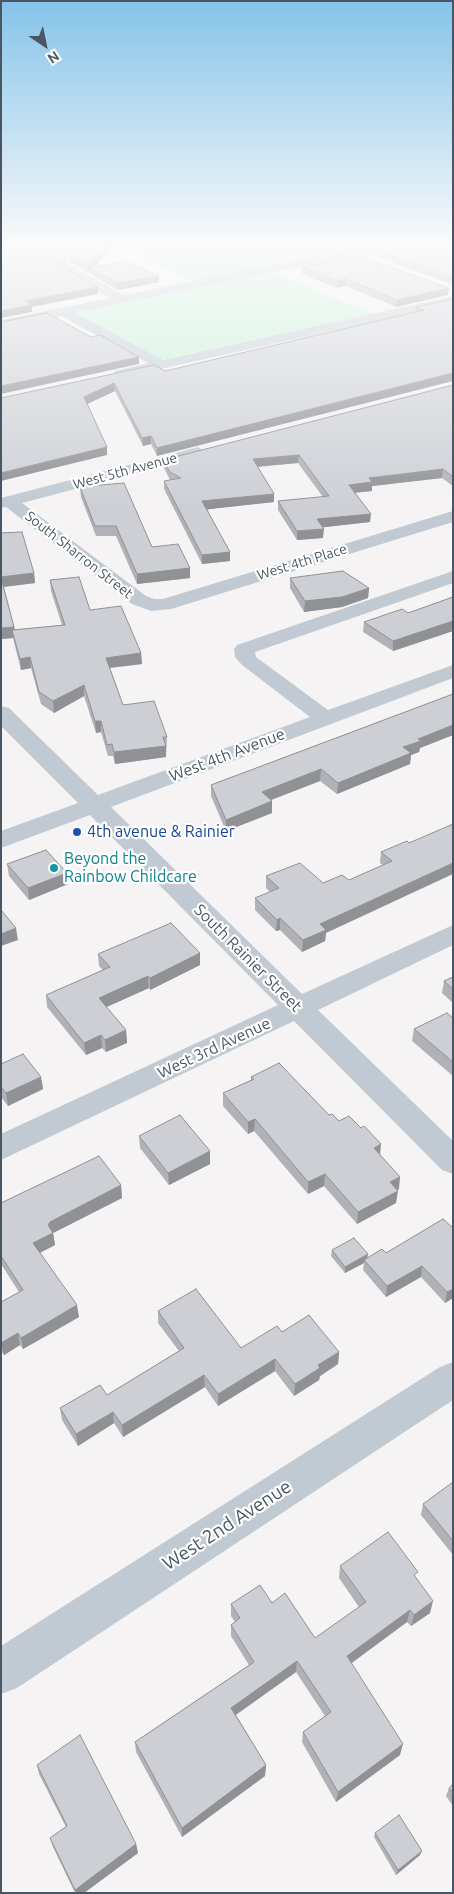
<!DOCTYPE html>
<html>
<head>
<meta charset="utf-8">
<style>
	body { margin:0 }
	#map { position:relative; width:454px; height:1894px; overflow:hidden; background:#f5f3f3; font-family:Ubuntu,sans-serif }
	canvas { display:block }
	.frame { position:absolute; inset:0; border:2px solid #4a5661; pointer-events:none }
	.north { position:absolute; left:20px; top:20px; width:50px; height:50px; -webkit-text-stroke:4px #fff; paint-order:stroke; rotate:146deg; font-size:14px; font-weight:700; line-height:20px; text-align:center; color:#4a5661 }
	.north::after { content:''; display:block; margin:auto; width:18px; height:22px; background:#4a5661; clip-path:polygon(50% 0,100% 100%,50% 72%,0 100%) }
</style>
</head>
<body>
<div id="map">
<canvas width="454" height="1894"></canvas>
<div class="frame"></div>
<div class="north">N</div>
</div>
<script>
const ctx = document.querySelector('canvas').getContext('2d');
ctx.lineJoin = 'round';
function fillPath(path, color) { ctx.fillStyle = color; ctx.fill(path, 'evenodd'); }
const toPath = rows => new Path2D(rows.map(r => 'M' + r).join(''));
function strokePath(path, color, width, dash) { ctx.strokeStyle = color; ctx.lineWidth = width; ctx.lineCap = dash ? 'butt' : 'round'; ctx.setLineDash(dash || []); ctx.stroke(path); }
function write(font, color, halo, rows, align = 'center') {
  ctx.font = font + ' Ubuntu,sans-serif'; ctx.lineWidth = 4.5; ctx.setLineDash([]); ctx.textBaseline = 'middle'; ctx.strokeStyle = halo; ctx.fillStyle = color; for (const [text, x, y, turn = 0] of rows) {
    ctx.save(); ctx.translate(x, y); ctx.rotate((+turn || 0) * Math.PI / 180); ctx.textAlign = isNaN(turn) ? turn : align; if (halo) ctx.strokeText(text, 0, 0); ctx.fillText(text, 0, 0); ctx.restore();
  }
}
fillPath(toPath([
	[151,242,308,242,330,251,328,254,195,282,139,256],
	[274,273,373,314,160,360,71,314]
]), '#c3f1d5');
fillPath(toPath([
	[69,242,81,242,70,254,68,263,70,265,124,295,389,242,413,242,408,245,75,313,163,360,453,296,453,304,120,378,115,377,113,374,115,371,148,363,61,316,1,328,1,320,110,298,62,271,58,266,56,263,59,253,69,242],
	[198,447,206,452,204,455,22,503,146,596,154,599,163,599,453,511,453,522,171,609,151,611,132,604,6,507,1,508,1,498,198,447],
	[453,571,453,583,255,652,256,657,328,710,453,665,453,678,111,807,302,994,453,925,453,945,318,1010,453,1141,453,1174,442,1170,294,1021,1,1160,1,1134,278,1005,90,815,1,848,1,831,78,803,1,726,1,706,9,708,98,795,310,717,242,665,235,657,234,649,237,645,453,571],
	[453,1362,453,1400,17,1688,1,1694,1,1646,440,1367,453,1362]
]), '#c1cad2');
fillPath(toPath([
	[76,242,117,242,95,267,159,282,118,290,90,274,90,272,89,273,70,262,70,256],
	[453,242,453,285,381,258,382,252],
	[303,267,448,295,396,307,346,286,337,288,302,274],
	[453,299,157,456,151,444,143,446,115,391,87,404,107,455,1,398,165,371,416,312,416,307],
	[453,385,453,486,442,478,372,486,372,491,355,493,370,522,323,527,323,538,297,540,278,510,278,501,323,497,298,463,258,467,274,494,274,502,207,509,230,561,202,564,164,489,164,481,170,480,164,468,163,460],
	[80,487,152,547,190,568,190,578,137,584,116,536,96,536,81,497],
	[1,533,34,573,35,583,4,587,15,630,62,625,51,591,50,580,90,610,141,653,142,664,110,668,123,705,167,737,166,757,115,764,113,756,108,756,101,732,96,733,84,696,54,713,41,704,31,668,21,670,13,638,1,639],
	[290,578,369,588,368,598,342,607,304,612,290,588],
	[453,597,453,631,393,651,363,632,364,622,408,613],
	[453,694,453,735,420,748,419,752,411,755,410,764,337,794,320,781,270,800,272,801,272,813,226,831,211,796,211,785],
	[409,843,326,933,325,941,302,952,280,930,276,931,255,910,255,898,270,892,266,888,266,876,323,883,349,880,383,865,380,863,381,852],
	[7,864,67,873,68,884,29,900,9,876],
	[200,953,200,965,150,990,149,988,106,1007,126,1030,127,1043,106,1052,102,1048,86,1055,47,1007,46,995,103,970,99,966,98,954],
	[453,977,453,1003,442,993,444,981],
	[453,1018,453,1076,412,1041,414,1029],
	[1,1064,41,1077,43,1089,8,1106,1,1097],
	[251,1077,329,1115,339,1121,380,1154,399,1189,397,1190,396,1203,357,1224,324,1186,308,1194,254,1131,248,1134,223,1106,223,1093,251,1080],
	[139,1136,210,1164,169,1185,140,1148],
	[121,1185,122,1198,53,1233,55,1245,40,1253,79,1317,23,1349,20,1345,4,1355,1,1351,1,1302,19,1292,1,1264,1,1203],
	[443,1219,453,1298,445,1303,421,1277,386,1297,363,1270,364,1263,345,1273,331,1256,332,1250,367,1258,386,1253],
	[158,1311,241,1348,282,1332,339,1352,338,1364,320,1376,319,1380,294,1396,275,1371,218,1406,205,1387,123,1437,114,1423,78,1446,62,1420,60,1408,107,1395,179,1351,158,1323],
	[453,1482,453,1555,421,1515,423,1504],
	[340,1566,416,1578,430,1613,411,1626,407,1622,351,1663,400,1755,336,1802,302,1742,303,1732,325,1716,296,1672,236,1715,266,1765,265,1776,182,1837,136,1752,135,1742,249,1665,231,1636,231,1625,235,1622,231,1616,231,1604,272,1603,315,1638,359,1607,339,1578],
	[37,1765,136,1844,138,1853,84,1893,75,1893,53,1847,50,1838,66,1827,39,1774],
	[453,1784,453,1806,446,1796,449,1788],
	[375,1833,420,1855,396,1875,374,1837]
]), '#b0b2b7');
fillPath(toPath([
	[60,242,66,242,57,252,54,264,54,257,57,246],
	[111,242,117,242,92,269,89,268,90,272,89,273,88,266],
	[159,276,159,282,118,290,118,283],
	[346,279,346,286,337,288,337,281],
	[98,287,98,294,32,307,32,312,1,318,1,311,26,301],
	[449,288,448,295,396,307,397,300],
	[139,357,139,364,1,394,1,386],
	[453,373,453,381,157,456,157,448],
	[114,383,115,391,85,405,84,397],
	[151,436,151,444,143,446,142,438],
	[107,447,107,455,1,481,1,473],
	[299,455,298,463,252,467,253,459],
	[443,469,442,478,372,486,372,491,348,493,349,485,369,478],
	[274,494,274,502,202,510,202,501],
	[371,514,370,522,317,528,317,519],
	[324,529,323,538,297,540,297,531],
	[230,552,230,561,202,564,202,555],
	[190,568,190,578,137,584,137,574],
	[34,573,35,583,2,587,1,577],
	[369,588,368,598,342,607,304,612,305,601],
	[453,621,453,631,393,651,393,641],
	[14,627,16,637,12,630,13,638,1,639,1,628],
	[141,653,142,664,107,668,106,658],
	[30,657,31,668,21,670,20,659],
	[84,685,84,696,54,713,53,701],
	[95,721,101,721,101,732,96,733],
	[453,725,453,735,420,748,419,752,411,755,410,764,337,794,338,783,403,747,418,739],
	[166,746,166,757,115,764,114,752],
	[321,769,320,781,261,804,262,792],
	[272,801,272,813,226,831,226,820],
	[453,863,453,874,326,933,325,941,302,952,303,940,320,924],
	[67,873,68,884,29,900,28,888],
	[280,918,280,930,276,931,277,920],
	[16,928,18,940,1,946,1,934],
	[200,953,200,965,150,990,150,978],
	[148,976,149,988,100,1010,99,998],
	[126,1030,127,1043,106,1052,105,1040],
	[101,1035,102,1048,86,1055,84,1043],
	[41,1077,43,1089,8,1106,6,1093],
	[255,1119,254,1131,248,1134,248,1122],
	[381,1144,380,1156,374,1148],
	[210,1151,210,1164,169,1185,168,1173],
	[325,1174,324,1186,308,1194,308,1182],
	[400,1177,399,1189,388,1195,390,1182],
	[121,1185,122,1198,53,1233,55,1245,35,1255,33,1243,50,1222],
	[398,1191,396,1203,357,1224,358,1212],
	[368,1254,367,1261,364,1260,364,1263,345,1273,345,1267],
	[422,1266,421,1277,386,1297,387,1286],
	[453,1289,453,1298,445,1303,447,1292],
	[77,1305,79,1317,23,1349,21,1338],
	[18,1333,20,1345,4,1355,1,1343],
	[339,1352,338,1364,320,1376,319,1380,294,1396,295,1384,318,1365],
	[275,1359,275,1371,218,1406,218,1394],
	[204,1375,205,1387,123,1437,122,1425],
	[113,1412,114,1423,78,1446,76,1434],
	[433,1601,430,1613,411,1626,414,1615],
	[410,1610,407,1622,345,1668,347,1656],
	[297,1661,296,1672,231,1718,231,1708],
	[403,1744,400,1755,336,1802,338,1792],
	[266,1765,265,1776,182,1837,182,1828],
	[136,1844,138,1853,84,1893,76,1893,75,1890],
	[422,1851,420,1855,396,1875,398,1870]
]), '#909195');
const building = toPath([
	[1,242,60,242,57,246,54,257,61,266,98,287,26,301,32,305,1,311,1,242],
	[76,242,111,242,88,266,70,256,71,248,76,242],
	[431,242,453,242,453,278,382,252,431,242],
	[360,256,449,288,397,300,346,279,337,281,303,267,360,256],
	[126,261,159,276,118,283,89,268,126,261],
	[453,299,453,373,157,448,151,436,142,438,114,383,84,397,107,447,1,473,1,398,154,365,165,371,424,310,416,307,453,299],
	[47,313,91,337,100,335,139,357,1,386,1,322,47,313],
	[453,385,453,477,443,469,369,478,372,482,349,485,371,514,317,519,324,529,297,531,278,501,329,496,299,455,253,459,274,494,202,501,230,552,202,555,164,481,181,478,170,472,163,460,453,385],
	[124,483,152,547,178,544,190,568,137,574,116,526,95,526,80,487,124,483],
	[22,532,34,573,1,577,1,533,22,532],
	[343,571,369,588,342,597,305,601,290,578,343,571],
	[79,577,90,610,121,606,141,653,106,658,123,705,154,701,167,737,163,737,166,746,114,752,112,744,107,745,101,721,95,721,84,685,53,701,39,692,30,657,20,659,12,630,65,625,50,580,79,577],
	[1,578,14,627,1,628,1,578],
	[453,597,453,621,393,641,364,622,402,609,408,613,453,597],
	[453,694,453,725,418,739,421,741,403,747,411,753,338,783,321,769,262,792,272,801,226,820,211,785,453,694],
	[453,824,453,863,320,924,326,930,303,940,280,918,277,920,255,898,279,888,266,876,300,863,323,883,342,875,349,880,392,861,381,852,407,841,409,843,453,824],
	[46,850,67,873,28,888,7,864,46,850],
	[1,910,16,928,1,934,1,910],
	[171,923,200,953,150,978,148,976,99,998,126,1030,105,1040,101,1035,84,1043,46,995,110,967,98,954,171,923],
	[453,977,453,989,444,981,453,977],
	[447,1013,453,1018,453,1062,414,1029,447,1013],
	[23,1054,41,1077,6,1093,1,1087,1,1064,23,1054],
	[279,1063,329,1115,332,1114,339,1121,349,1116,361,1128,364,1126,381,1144,374,1148,400,1177,390,1182,398,1191,358,1212,325,1174,308,1182,255,1119,248,1122,223,1093,254,1079,251,1077,279,1063],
	[180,1115,210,1151,168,1173,139,1136,180,1115],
	[99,1156,121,1185,50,1222,48,1225,53,1233,33,1243,77,1305,21,1338,18,1333,1,1343,1,1302,23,1290,1,1256,1,1203,99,1156],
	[443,1219,453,1228,453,1289,447,1292,422,1266,387,1286,364,1260,382,1249,386,1253,443,1219],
	[354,1238,368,1254,345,1267,332,1250,354,1238],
	[196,1289,241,1348,277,1326,282,1332,309,1315,339,1352,318,1365,320,1368,295,1384,275,1359,218,1394,204,1375,122,1425,113,1412,76,1434,60,1408,100,1385,107,1395,184,1348,158,1311,196,1289],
	[453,1482,453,1541,423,1504,453,1482],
	[388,1532,418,1572,414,1575,433,1601,414,1615,410,1610,347,1656,403,1744,338,1792,303,1732,331,1712,297,1661,231,1708,266,1765,182,1828,135,1742,254,1662,231,1625,240,1618,231,1604,260,1585,272,1603,285,1593,315,1638,366,1602,340,1566,388,1532],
	[80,1735,136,1844,75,1890,50,1838,67,1826,37,1765,80,1735],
	[453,1784,453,1793,449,1788,453,1784],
	[399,1815,422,1851,398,1870,375,1833,399,1815]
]);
fillPath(building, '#cdcfd5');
strokePath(building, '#909195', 1);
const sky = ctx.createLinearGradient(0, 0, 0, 508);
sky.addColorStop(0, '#85c3ea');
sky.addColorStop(0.48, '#fafafa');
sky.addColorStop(1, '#fafafa00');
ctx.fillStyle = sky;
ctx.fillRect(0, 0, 454, 508);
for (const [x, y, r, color] of [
	[77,832,5,"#1a4fb4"],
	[54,868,5,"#0f9aa8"]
]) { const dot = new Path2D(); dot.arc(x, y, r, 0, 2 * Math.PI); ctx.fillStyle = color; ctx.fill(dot); strokePath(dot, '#fff', 2); }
write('14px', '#4a5661', '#fff', [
	["West 5th Avenue",125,471,-15],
	["South Sharron Street",79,555,38],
	["West 4th Place",302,562,-17]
]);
write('16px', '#4a5661', '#fff', [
	["West 4th Avenue",227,755,-21],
	["South Rainier Street",248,958,45],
	["West 3rd Avenue",214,1048,-25]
]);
write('16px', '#164399', '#fff', [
	["4th avenue & Rainier",87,832]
], 'left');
write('16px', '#0d838f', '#fff', [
	["Beyond the",64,859],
	["Rainbow Childcare",64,877]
], 'left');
write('19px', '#4a5661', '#fff', [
	["West 2nd Avenue",227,1525,-33]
]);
</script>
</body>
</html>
